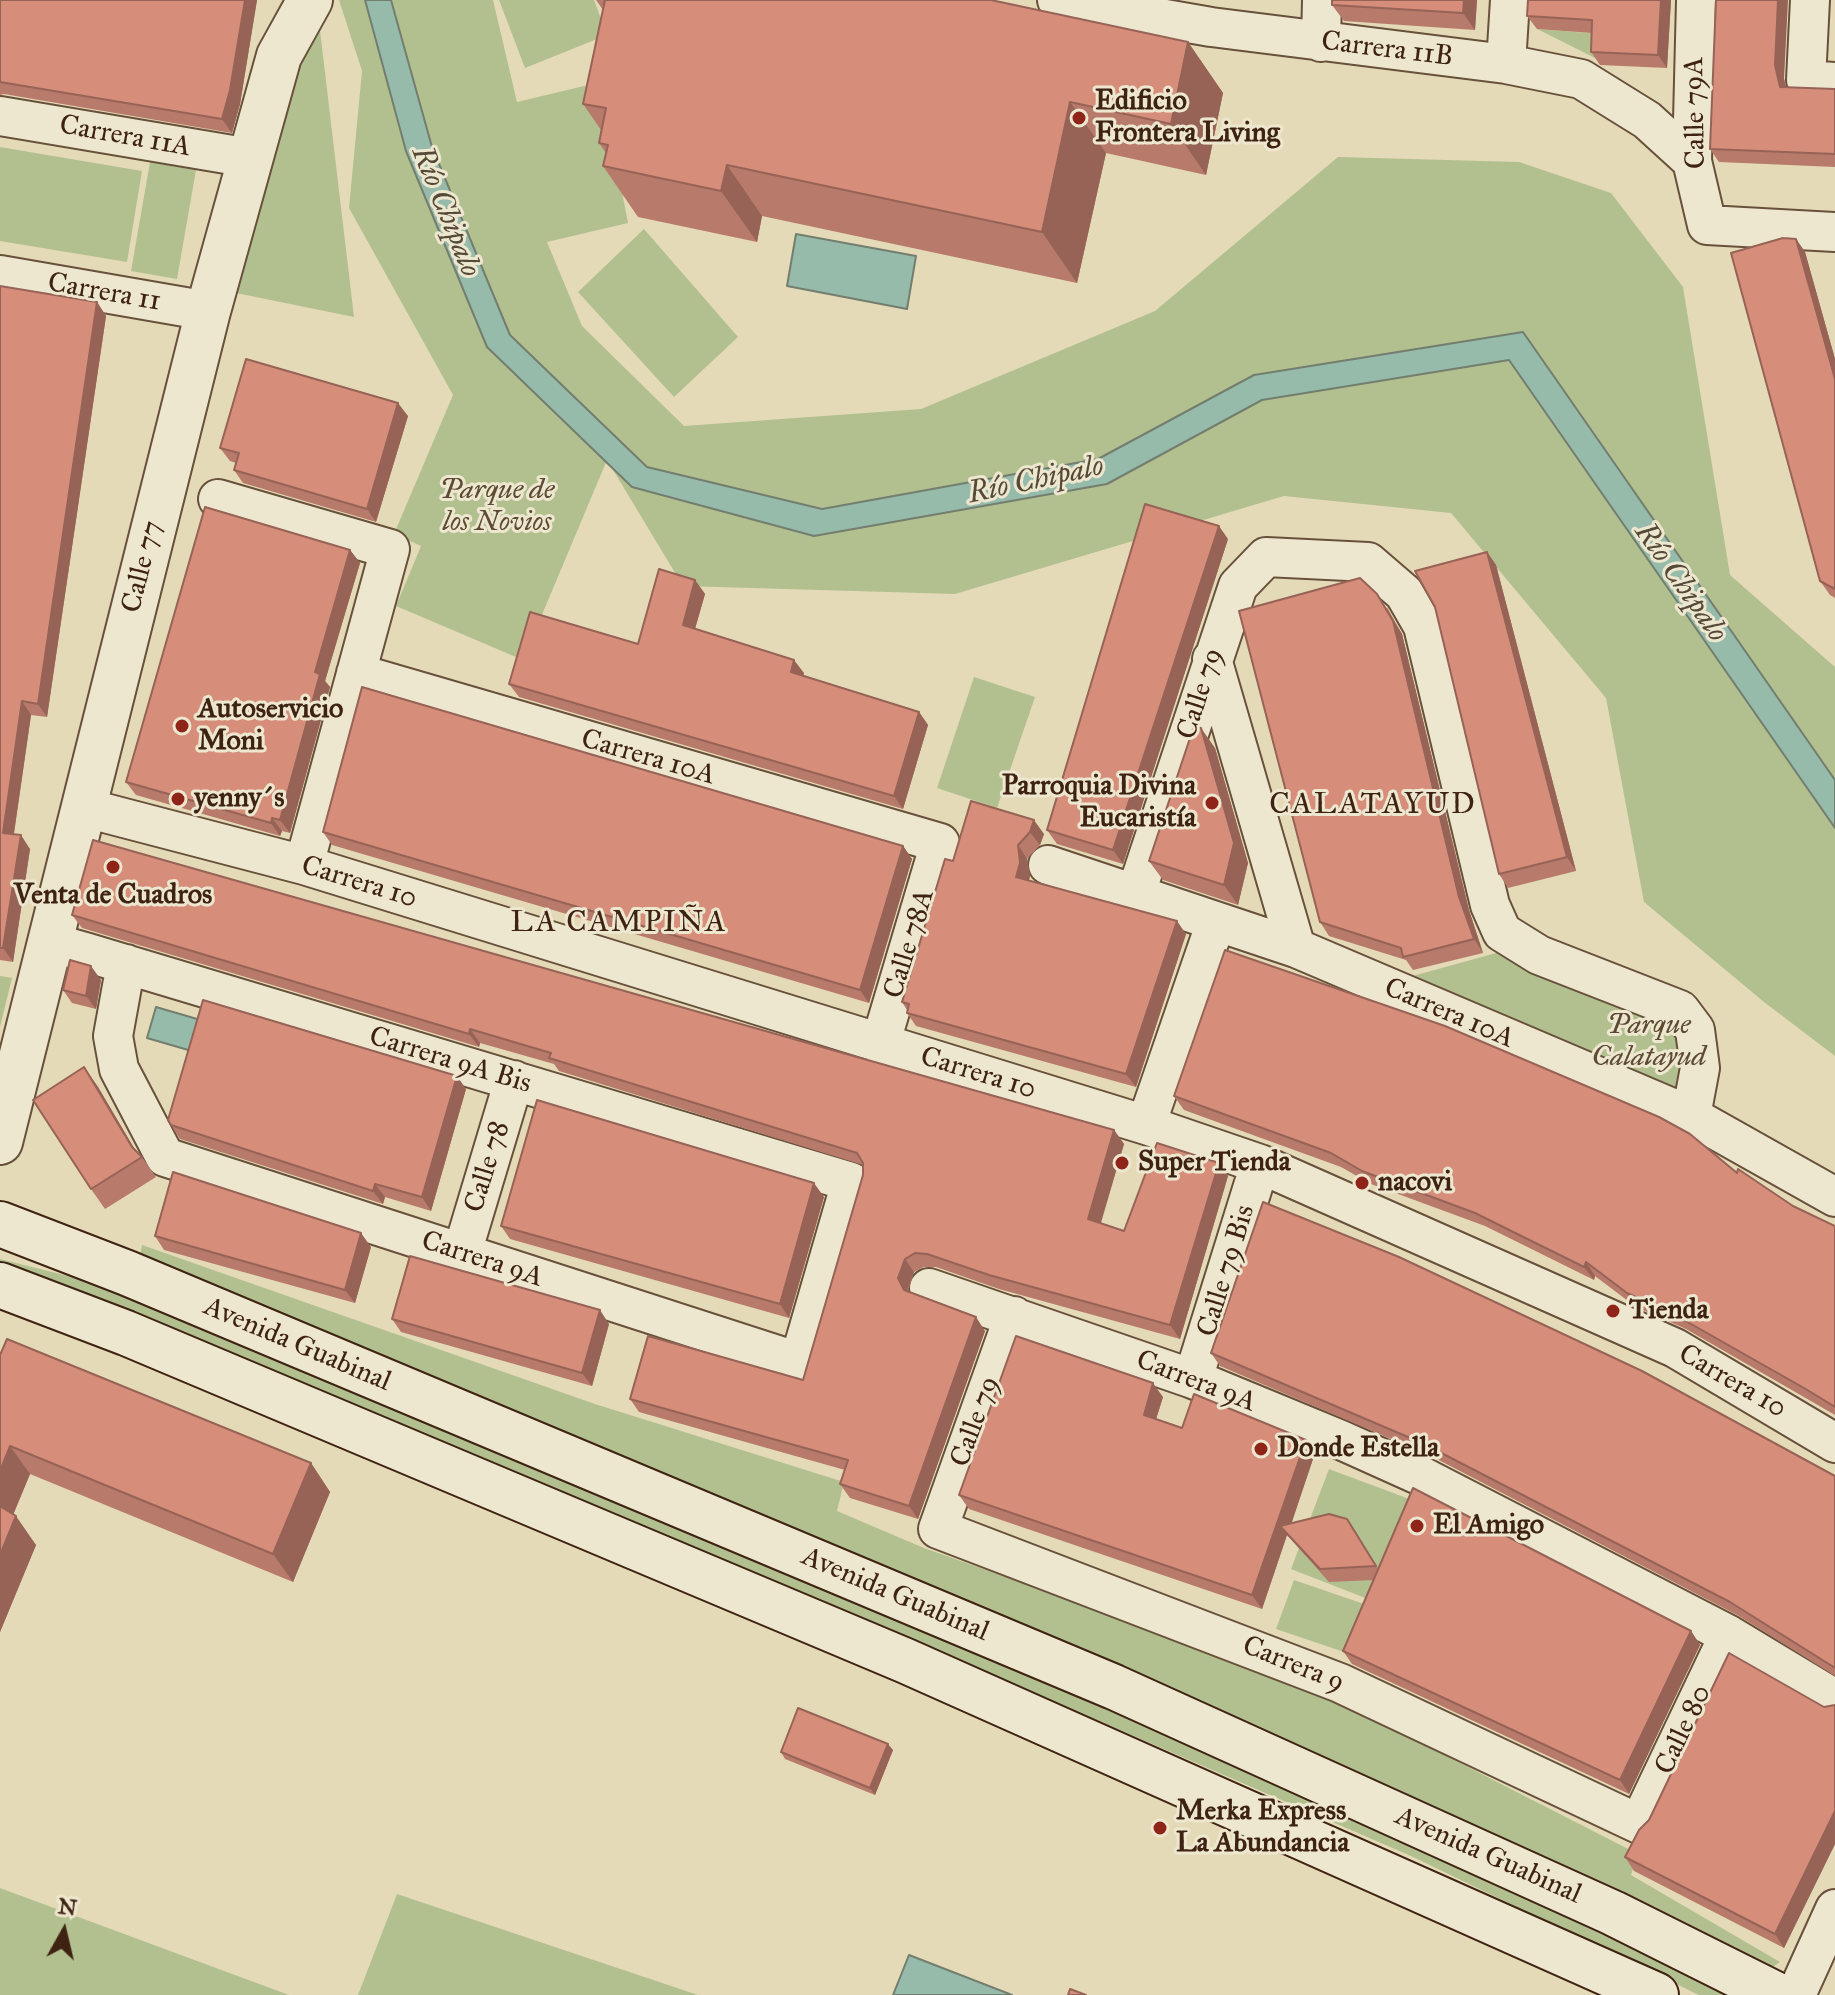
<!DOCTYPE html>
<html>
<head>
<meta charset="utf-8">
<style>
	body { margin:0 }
	#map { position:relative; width:1835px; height:1995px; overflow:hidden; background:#e5dab7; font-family:"IM FELL Great Primer",serif }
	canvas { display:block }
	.north { position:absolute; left:24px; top:1891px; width:80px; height:80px; -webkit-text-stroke:6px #eee7d0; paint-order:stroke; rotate:8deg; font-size:22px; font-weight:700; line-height:32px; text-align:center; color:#3f2312 }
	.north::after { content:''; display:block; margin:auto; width:28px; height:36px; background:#3f2312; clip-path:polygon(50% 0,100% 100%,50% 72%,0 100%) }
</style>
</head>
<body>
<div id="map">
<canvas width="1835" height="1995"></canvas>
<div class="north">N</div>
</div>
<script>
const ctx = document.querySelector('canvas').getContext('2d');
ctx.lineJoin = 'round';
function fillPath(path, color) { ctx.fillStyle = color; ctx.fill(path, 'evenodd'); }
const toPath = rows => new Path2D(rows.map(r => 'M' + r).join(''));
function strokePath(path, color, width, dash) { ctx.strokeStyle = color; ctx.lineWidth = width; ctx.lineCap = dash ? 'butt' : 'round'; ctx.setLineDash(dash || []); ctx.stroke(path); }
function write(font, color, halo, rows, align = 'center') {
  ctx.font = font + ' "IM FELL Great Primer",serif'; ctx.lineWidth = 6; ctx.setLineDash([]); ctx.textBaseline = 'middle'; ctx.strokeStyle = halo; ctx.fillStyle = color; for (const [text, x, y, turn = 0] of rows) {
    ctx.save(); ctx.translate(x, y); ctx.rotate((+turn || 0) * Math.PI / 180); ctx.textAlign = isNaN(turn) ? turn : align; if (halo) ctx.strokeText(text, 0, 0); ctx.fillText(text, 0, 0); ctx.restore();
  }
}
fillPath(toPath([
	[339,0,493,0,517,102,601,82,628,223,547,242,582,326,684,426,921,409,1155,311,1338,157,1519,162,1611,193,1683,287,1730,575,1835,667,1835,1056,1764,1002,1644,902,1606,698,1451,513,1284,496,955,594,683,586,607,460,523,660,396,606,421,546,394,534,453,395,349,208,362,71],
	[499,0,594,0,607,35,525,68],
	[317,5,354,317,226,291],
	[1537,29,1602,34,1601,61],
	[0,147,142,171,127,262,0,241],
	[150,162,196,170,177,279,131,271],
	[644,229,738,337,674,397,578,292],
	[974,677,1035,697,997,808,937,788],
	[1507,950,1689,1032,1680,1092,1409,977],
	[0,976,12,978,0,1027],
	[142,1245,595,1404,844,1482,837,1511,924,1548,1251,1663,1335,1699,1638,1854,1631,1875,1780,1962,1760,1976,906,1575,139,1262],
	[0,1259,120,1289,838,1587,1749,1995,1699,1995,1411,1856,831,1605,286,1389,0,1287],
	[1329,1469,1412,1500,1373,1601,1291,1569],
	[1294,1580,1367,1605,1350,1654,1276,1629],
	[0,1888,289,1995,0,1995],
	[397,1894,698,1995,358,1995]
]), '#b2c090');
const water = toPath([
	[365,0,391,0,432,147,510,335,647,467,822,509,1098,459,1254,375,1523,332,1835,780,1835,828,1509,360,1262,400,1107,484,814,536,632,487,487,347,406,151,365,0],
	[796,234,916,256,907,309,787,286,796,234],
	[156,1007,204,1021,195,1052,147,1038,156,1007],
	[909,1955,1012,1995,893,1995,909,1955]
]);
fillPath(water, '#96bbab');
strokePath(water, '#737e6e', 2);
const minor = toPath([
	[1057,0,1211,27,1506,64,1581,79,1647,120,1692,161],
	[1696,0,1692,161,1707,225,1835,232],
	[1810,0,1806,80,1835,82],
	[1321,42,1322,0],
	[1506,64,1510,0],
	[0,116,250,158],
	[0,275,208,311],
	[218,499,390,549,304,865],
	[1212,659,1296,948],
	[356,673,940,843,880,1045],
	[82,807,304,865,1146,1125,1260,1164,1675,1348,1835,1443],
	[1048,865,1296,948,1691,1116,1835,1197],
	[1136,893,1238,586,1266,557,1368,562,1404,593,1423,626,1490,905,1502,932,1539,955,1680,1010,1695,1030,1700,1068,1691,1116],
	[49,942,85,952,851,1182,799,1362,165,1157,119,1069,113,1036,126,964],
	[1146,1125,1216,922],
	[462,1253,514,1080],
	[929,1288,1193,1379,1341,1440,1421,1476,1729,1635,1835,1699],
	[1014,1316,938,1529,1340,1683,1639,1824,1729,1635],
	[1193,1379,1260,1164],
	[1796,1995,1835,1909]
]);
const tertiary = toPath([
	[0,1142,208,311,279,56,310,0]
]);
const secondary = toPath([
	[0,1224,127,1273,1114,1687,1613,1913,1777,1995],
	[0,1285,126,1333,906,1661,1656,1995]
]);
strokePath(minor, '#68513b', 42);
strokePath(tertiary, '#68513b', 48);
strokePath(secondary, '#3f2312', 48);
strokePath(minor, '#eee7d0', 38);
strokePath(tertiary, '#eee7d0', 44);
strokePath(secondary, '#eee7d0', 44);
fillPath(toPath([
	[0,0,257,0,240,104,232,133,4,94,0,95],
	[596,0,991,0,1188,42,1223,93,1206,175,1106,153,1077,283,762,216,757,242,638,217,603,166,606,153,599,143,601,130,583,104,603,10],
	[1332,0,1477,0,1475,30,1344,21,1332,5],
	[1671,0,1667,68,1600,65,1591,52,1592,33,1537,29,1527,16],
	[1784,79,1786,87,1835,89,1835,167,1719,162,1710,149],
	[1796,239,1805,252,1835,359,1835,598,1830,595,1820,581],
	[0,286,97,302,106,316,47,717,31,715,14,834,30,849,13,962,0,960],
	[408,416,376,522,243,483,234,470,236,463,230,461,220,448],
	[1228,539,1123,864,1057,844,1047,830],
	[350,550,360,563,325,681,330,687,290,833,282,831,280,836,136,795,126,782],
	[1487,552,1496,565,1576,871,1508,888,1499,874],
	[695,580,705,594,695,629,804,673,803,676,919,712,928,725,903,809,519,697,509,684,638,644],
	[1387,607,1402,634,1469,910,1483,953,1413,970,1406,960,1329,936,1320,922],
	[1215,748,1248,863,1238,905,1163,880,1149,861],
	[971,801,1044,834,1040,845,1027,859,1030,876,1029,880,1186,934,1136,1087,916,1026,907,1013,907,1010,902,1002,953,861],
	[323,832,903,846,912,859,869,1003,332,845],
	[72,915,1114,1130,1124,1144,1100,1223,1124,1231,1219,1163,1228,1176,1180,1339,999,1289,936,1267,924,1267,914,1272,908,1291,985,1331,918,1519,850,1498,840,1484,845,1470,639,1412,630,1399,803,1380,863,1175,863,1165,559,1071,554,1064,480,1043,479,1047,82,928],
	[101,980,96,1009,72,1003,63,990],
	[84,1067,98,1087,136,1152,142,1157,156,1177,105,1209,91,1189],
	[466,1089,431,1211,385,1197,383,1204,180,1139,171,1125],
	[1174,1096,1737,1173,1793,1206,1835,1226,1835,1415,1686,1329,1636,1307,1595,1276,1594,1280,1485,1226,1371,1184,1341,1167,1184,1110],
	[824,1197,789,1318,510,1239,501,1226],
	[155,1236,371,1247,355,1303,164,1250],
	[392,1319,609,1324,592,1386,401,1332],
	[1211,1353,1835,1476,1835,1676,1739,1616,1431,1456,1220,1366],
	[0,1355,311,1463,330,1492,293,1582,30,1474,13,1515,36,1545,0,1632],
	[1163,1397,1156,1419,1182,1428,1315,1453,1291,1523,1347,1519,1378,1568,1691,1631,1700,1645,1629,1794,1352,1664,1343,1651,1374,1580,1329,1582,1287,1535,1262,1609,969,1509,959,1495],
	[1835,1705,1835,1844,1784,1948,1634,1871,1625,1857,1824,1707],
	[893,1750,875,1795,785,1759,781,1752]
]), '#b87a6a');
fillPath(toPath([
	[245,0,257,0,240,104,232,133,222,119],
	[1464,0,1477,0,1475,30,1463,13],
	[1661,0,1671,0,1667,68,1658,55],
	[1778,0,1788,0,1784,79,1789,100,1780,87,1775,65],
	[1188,42,1223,93,1206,175,1171,124],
	[1070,102,1106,153,1077,283,1042,232],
	[727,165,762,216,757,242,721,191],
	[1796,239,1805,252,1835,359,1835,379],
	[97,302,106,316,47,717,38,704],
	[398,403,408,416,376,522,367,509],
	[1219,526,1228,539,1123,864,1113,850],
	[350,550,360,563,325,681,330,687,290,833,280,820,315,672],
	[1487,552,1496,565,1576,871,1567,857],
	[695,580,705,594,692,639,683,625],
	[1377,594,1402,634,1469,910,1483,953,1474,939,1459,897],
	[794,660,804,673,800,686,791,672],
	[22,701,31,715,12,846,3,833],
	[919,712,928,725,903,809,894,796],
	[1201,728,1215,748,1248,863,1238,905,1224,885],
	[272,818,282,831,280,836,271,823],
	[1034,820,1044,834,1040,845,1030,832],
	[21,835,30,849,13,962,3,948],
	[1018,845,1027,859,1030,876,1026,890,1016,877],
	[903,846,912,859,869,1003,860,990],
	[1177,921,1186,934,1136,1087,1126,1074],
	[91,966,101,980,96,1009,86,996],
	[470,1029,480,1043,479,1047,469,1034],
	[84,1067,98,1087,140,1158,132,1147],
	[457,1076,466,1089,431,1211,422,1197],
	[1114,1130,1124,1144,1098,1233,1088,1219],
	[1219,1163,1228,1176,1180,1339,1170,1325],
	[814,1183,824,1197,789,1318,780,1304],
	[375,1184,385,1197,383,1204,373,1191],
	[361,1233,371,1247,355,1303,345,1290],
	[905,1259,914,1272,907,1291,904,1290,898,1278],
	[1586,1262,1595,1276,1594,1280,1584,1267],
	[600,1310,609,1324,592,1386,582,1373],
	[976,1317,985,1331,918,1519,909,1506],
	[1153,1383,1163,1397,1153,1429,1144,1415],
	[1306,1440,1315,1453,1288,1534,1280,1526,1287,1535,1262,1609,1252,1595],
	[10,1446,30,1474,8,1527,0,1515,0,1471],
	[311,1463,330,1492,293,1582,273,1554],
	[16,1516,36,1545,0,1632,0,1555],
	[1691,1631,1700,1645,1629,1794,1620,1780],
	[888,1744,893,1750,875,1795,870,1788],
	[1835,1811,1835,1844,1784,1948,1775,1934]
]), '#966356');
const building = toPath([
	[0,0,245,0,230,90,222,119,0,82,0,0],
	[605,0,991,0,1188,42,1171,124,1070,102,1042,232,727,165,721,191,603,166,608,145,599,143,606,108,583,104,605,0],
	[1332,0,1464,0,1463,13,1332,5,1332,0],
	[1528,0,1661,0,1658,55,1591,52,1592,20,1527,16,1528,0],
	[1716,0,1778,0,1775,65,1780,87,1835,89,1835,154,1710,149,1716,0],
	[1783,238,1796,239,1835,379,1835,589,1820,581,1731,253,1783,238],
	[0,286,97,302,38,704,22,701,3,833,21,835,3,948,0,948,0,286],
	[246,359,398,403,367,509,234,470,239,453,220,448,246,359],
	[1145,504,1219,526,1113,850,1047,830,1145,504],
	[205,507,350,550,315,672,320,674,280,820,272,818,271,823,126,782,205,507],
	[1487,552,1567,857,1499,874,1435,607,1415,571,1487,552],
	[659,569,695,580,683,625,794,660,791,672,919,712,894,796,509,684,530,612,638,644,659,569],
	[1360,578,1377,594,1393,621,1459,897,1474,939,1403,957,1401,948,1320,922,1239,611,1360,578],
	[362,687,903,846,860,990,323,832,362,687],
	[1194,726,1201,728,1234,843,1224,885,1149,861,1194,726],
	[971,801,1034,820,1030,832,1018,845,1020,863,1016,877,1177,921,1126,1074,907,1013,909,1004,902,1002,945,859,953,861,971,801],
	[93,840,1114,1130,1088,1219,1124,1231,1157,1143,1219,1163,1170,1325,989,1275,927,1254,915,1253,905,1259,898,1278,904,1290,976,1317,909,1506,840,1484,848,1460,630,1399,648,1336,803,1380,863,1175,863,1163,857,1153,549,1058,551,1053,470,1029,469,1034,72,915,93,840],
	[1225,950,1445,1026,1659,1117,1690,1134,1737,1173,1738,1169,1793,1206,1835,1226,1835,1407,1804,1388,1677,1316,1627,1293,1586,1262,1584,1267,1475,1213,1362,1171,1331,1153,1174,1096,1225,950],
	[70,960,91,966,86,996,63,990,70,960],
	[203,1000,457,1076,422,1197,375,1184,373,1191,171,1125,168,1120,203,1000],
	[84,1067,132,1147,142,1157,91,1189,33,1100,84,1067],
	[537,1100,814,1183,780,1304,501,1226,537,1100],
	[173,1172,361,1233,345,1290,155,1236,173,1172],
	[1263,1202,1399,1257,1642,1371,1835,1476,1835,1668,1730,1602,1422,1443,1211,1353,1263,1202],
	[410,1256,600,1310,582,1373,392,1319,410,1256],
	[1016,1336,1153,1383,1144,1415,1182,1428,1194,1394,1306,1440,1252,1595,959,1495,1016,1336],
	[7,1339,311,1463,273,1554,10,1446,0,1471,0,1355,7,1339],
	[1413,1488,1691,1631,1620,1780,1343,1651,1413,1488],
	[0,1506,16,1516,0,1555,0,1506],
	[1329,1514,1347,1519,1376,1566,1320,1569,1280,1526,1329,1514],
	[1729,1653,1824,1707,1835,1705,1835,1811,1775,1934,1625,1857,1639,1830,1649,1820,1729,1653],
	[798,1708,888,1744,870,1788,781,1752,798,1708],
	[1070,1989,1086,1995,1068,1995,1070,1989]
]);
fillPath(building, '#d68e7b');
strokePath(building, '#966356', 2);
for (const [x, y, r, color] of [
	[1079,118,8,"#8f2418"],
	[182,726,8,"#8f2418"],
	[178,799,8,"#8f2418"],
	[1212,803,8,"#8f2418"],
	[113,867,8,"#8f2418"],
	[1122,1163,8,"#8f2418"],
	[1362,1183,8,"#8f2418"],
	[1613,1311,8,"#8f2418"],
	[1261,1449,8,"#8f2418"],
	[1417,1526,8,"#8f2418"],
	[1160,1828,8,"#8f2418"]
]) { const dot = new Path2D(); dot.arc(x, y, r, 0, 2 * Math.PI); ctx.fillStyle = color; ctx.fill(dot); strokePath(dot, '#eee7d0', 3); }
write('28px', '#3f2312', '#eee7d0', [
	["Carrera 11B",1387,50,7],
	["Calle 79A",1696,113,-91],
	["Carrera 11A",125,137,10],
	["Carrera 11",104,293,10],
	["Calle 77",143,567,-76],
	["Calle 79",1201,694,-72],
	["Carrera 10A",648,758,16],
	["Carrera 10",359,883,17],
	["Calle 78A",910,944,-73],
	["Carrera 10A",1449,1014,23],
	["Carrera 9A Bis",450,1061,17],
	["Carrera 10",978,1074,17],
	["Calle 78",488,1167,-73],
	["Carrera 9A",482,1260,18],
	["Calle 79 Bis",1227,1271,-73],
	["Avenida Guabinal",297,1345,23],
	["Carrera 9A",1196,1382,21],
	["Carrera 10",1732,1382,30],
	["Calle 79",976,1422,-70],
	["Avenida Guabinal",895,1595,23],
	["Carrera 9",1293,1665,22],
	["Calle 80",1684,1730,-65],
	["Avenida Guabinal",1488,1856,24]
]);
write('bold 28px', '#3f2312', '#eee7d0', [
	["Edificio",1095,102],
	["Frontera Living",1095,134],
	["Autoservicio",198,710],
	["Moni",198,742],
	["Parroquia Divina",1196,787,"right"],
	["Eucaristía",1196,819,"right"],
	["yenny´s",194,799],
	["Venta de Cuadros",113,896,"center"],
	["Super Tienda",1138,1163],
	["nacovi",1378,1183],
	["Tienda",1629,1311],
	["Donde Estella",1277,1449],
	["El Amigo",1433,1526],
	["Merka Express",1176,1812],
	["La Abundancia",1176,1844]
], 'left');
write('italic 28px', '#5c4a32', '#eee7d0', [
	["Parque de",497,491],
	["los Novios",497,523],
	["Parque",1649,1026],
	["Calatayud",1649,1058]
]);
write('italic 30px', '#554938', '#eee7d0', [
	["Río Chipalo",445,212,68],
	["Río Chipalo",1036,481,-12],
	["Río Chipalo",1680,583,55]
]);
ctx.letterSpacing = '2px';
write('30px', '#3f2312', '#eee7d0', [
	["CALATAYUD",1373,806],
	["LA CAMPIÑA",619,924]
]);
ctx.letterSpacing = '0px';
</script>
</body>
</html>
